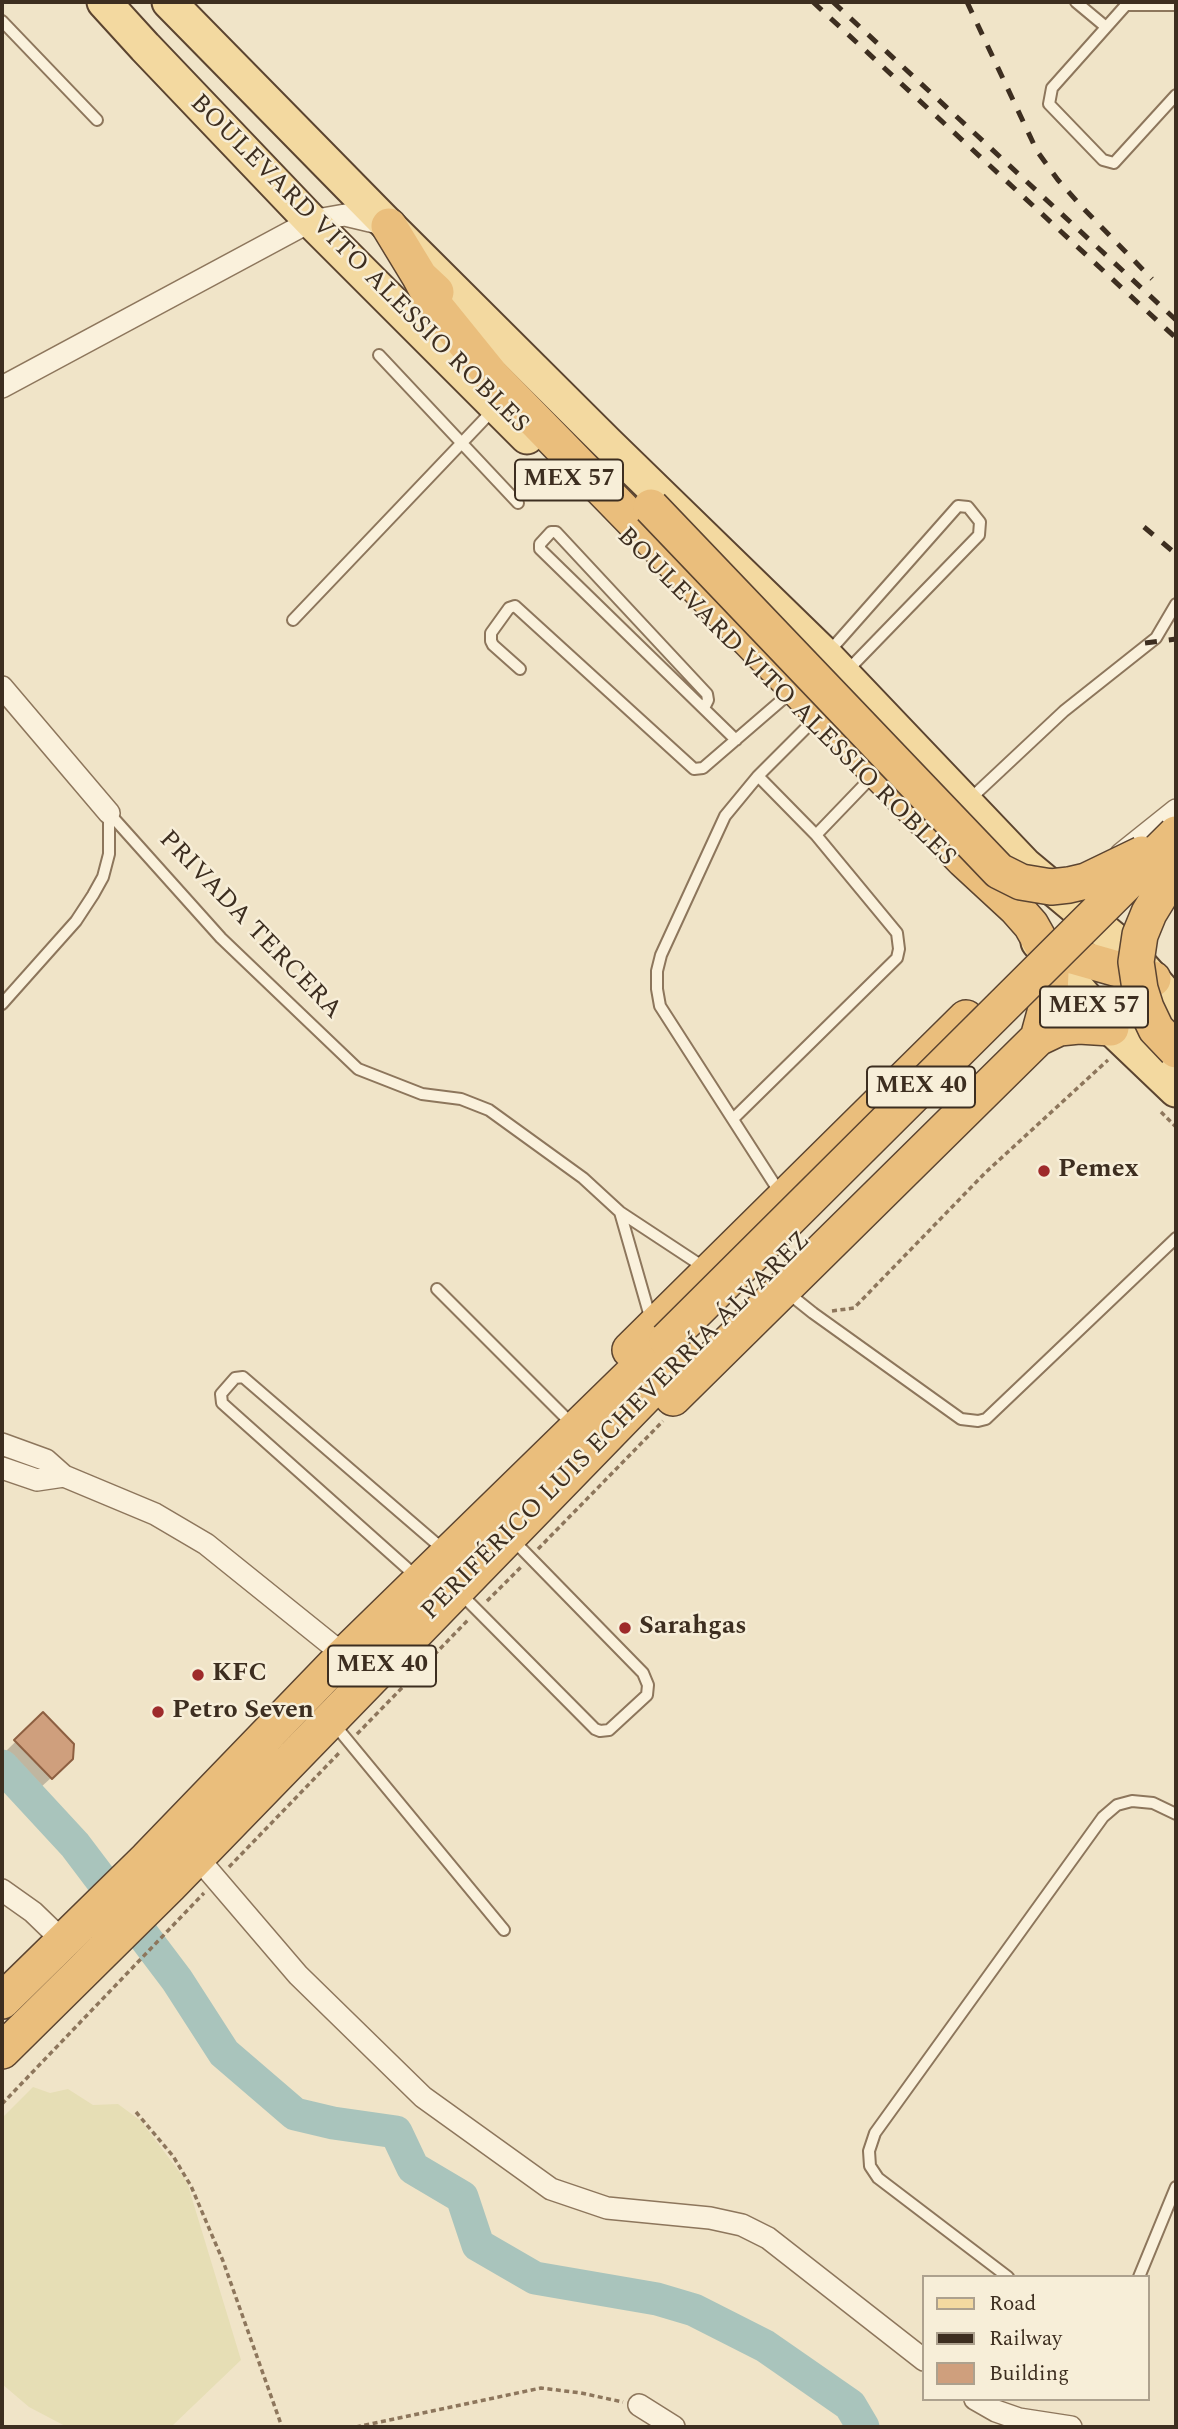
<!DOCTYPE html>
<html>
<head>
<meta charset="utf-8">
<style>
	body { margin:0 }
	#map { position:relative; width:1178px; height:2429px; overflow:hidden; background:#f0e4c8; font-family:Spectral,serif }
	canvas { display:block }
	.frame { position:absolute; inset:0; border:4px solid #3d2e20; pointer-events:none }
	.legend { position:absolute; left:922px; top:2275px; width:228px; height:126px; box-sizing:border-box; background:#f7eed8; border:2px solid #ada18e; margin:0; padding:9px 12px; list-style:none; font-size:21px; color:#3d2e20 }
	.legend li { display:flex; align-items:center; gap:14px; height:35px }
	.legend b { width:35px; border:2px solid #ada18e }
</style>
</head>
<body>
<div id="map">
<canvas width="1178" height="2429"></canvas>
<div class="frame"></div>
<ul class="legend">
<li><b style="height:9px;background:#f3d9a0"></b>Road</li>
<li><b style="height:9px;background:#3d2e20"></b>Railway</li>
<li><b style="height:19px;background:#cf9f7d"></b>Building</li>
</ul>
</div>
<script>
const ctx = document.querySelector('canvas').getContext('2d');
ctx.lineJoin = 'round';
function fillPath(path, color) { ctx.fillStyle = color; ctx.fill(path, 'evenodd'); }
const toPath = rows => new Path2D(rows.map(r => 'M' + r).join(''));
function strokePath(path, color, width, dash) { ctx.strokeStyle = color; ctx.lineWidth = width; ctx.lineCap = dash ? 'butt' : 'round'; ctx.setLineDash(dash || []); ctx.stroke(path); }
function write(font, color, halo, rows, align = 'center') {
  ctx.font = font + ' Spectral,serif'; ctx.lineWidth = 5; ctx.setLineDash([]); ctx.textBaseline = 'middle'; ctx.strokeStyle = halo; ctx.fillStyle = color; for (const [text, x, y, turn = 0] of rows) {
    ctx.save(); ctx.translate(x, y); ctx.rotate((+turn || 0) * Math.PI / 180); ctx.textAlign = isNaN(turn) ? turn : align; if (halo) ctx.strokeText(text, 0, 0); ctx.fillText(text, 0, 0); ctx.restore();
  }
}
fillPath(toPath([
	[33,2087,50,2093,68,2089,93,2105,118,2104,141,2121,187,2182,241,2360,171,2427,67,2427,29,2407,2,2384,2,2118]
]), '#e6deb5');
fillPath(toPath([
	[43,1715,61,1769,41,1787,6,1751]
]), '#0003');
strokePath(toPath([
	[2,1766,75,1845,177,1980,224,2053,295,2114,333,2123,396,2132,413,2168,462,2197,478,2245,535,2278,657,2299,694,2310,765,2346,850,2405,863,2427]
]), '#a9c4bc', 33);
const building = toPath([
	[43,1712,74,1744,73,1759,52,1779,14,1740,43,1712]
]);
fillPath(building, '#cf9f7d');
strokePath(building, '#8d5f41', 2);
const service = toPath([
	[1076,2,1106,27],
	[1176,5,1126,5,1052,88,1049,104,1103,160,1114,163,1176,95],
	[2,21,97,120],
	[379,355,518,503],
	[293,620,495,408],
	[827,654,958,506,968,507,980,522,979,535,846,672],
	[520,669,493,645,491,641,491,633,509,608,515,606,694,769,703,768,783,699],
	[704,708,708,700,707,694,556,532,551,532,540,544,540,549,736,740],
	[969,800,1064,711,1156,638,1176,604],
	[109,813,221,938,358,1069,422,1094,461,1099,489,1110,583,1178,620,1212,705,1268],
	[816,835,866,783],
	[2,1004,76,921,93,895,103,877,109,854,109,813],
	[733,1119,897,958,899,949,897,933,816,835,758,776],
	[782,1196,660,1006,657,989,657,971,661,955,725,816,758,776,809,725],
	[620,1212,651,1320],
	[437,1289,564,1416],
	[788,1293,813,1313,961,1419,978,1421,986,1419,1176,1238],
	[418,1578,222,1403,221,1394,235,1378,243,1377,445,1551],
	[459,1592,595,1729,600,1731,609,1730,647,1695,648,1685,643,1673,512,1539],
	[334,1724,504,1930],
	[1008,2277,878,2178,870,2166,869,2151,875,2133,1103,1817,1117,1805,1132,1801,1153,1803,1176,1814],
	[1139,2277,1176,2187]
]);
const minor = toPath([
	[2,387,311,221,345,215,387,225],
	[2,687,109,813],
	[1121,854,1176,810],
	[2,1444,46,1460,64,1476,155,1514,206,1544,344,1655],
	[2,1468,37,1480,64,1476],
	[197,1857,298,1975,423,2097,551,2189,607,2208,710,2218,742,2225,768,2238,924,2360],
	[2,1890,33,1912,62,1940],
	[975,2399,996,2411,1019,2419,1071,2427],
	[639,2405,674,2427]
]);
const primary = toPath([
	[104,2,145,47,311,221,527,437],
	[169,2,389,226,607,443,825,655,1025,865,1128,951,1176,1006],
	[1038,942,1111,1028,1176,1090]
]);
const trunk = toPath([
	[389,226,420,277,436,292],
	[420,277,436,307,491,375,964,860,1016,908,1031,925,1044,948,1051,972,1050,994,1038,1038],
	[1044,948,1153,979],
	[630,1350,966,1018],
	[673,1398,1038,1038,1059,1028,1079,1026,1111,1028],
	[2,2001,147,1859,344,1655,667,1340],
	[2,2051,170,1885,683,1357]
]);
strokePath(service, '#8d765c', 14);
strokePath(minor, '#8d765c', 24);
strokePath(primary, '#5b4430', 37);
strokePath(trunk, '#5b4430', 38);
strokePath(toPath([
	[1161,1112,1176,1127],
	[832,1311,854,1308,985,1173,1108,1060],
	[538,1549,663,1421],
	[487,1601,521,1567],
	[357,1734,469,1619],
	[229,1867,340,1752],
	[2,2104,204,1893],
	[136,2112,173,2156,191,2186,223,2261,282,2427],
	[356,2427,541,2388,581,2393,623,2402]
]), '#8d765c', 3.5, [5, 3.5]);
strokePath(service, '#faf1dc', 10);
strokePath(minor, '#faf1dc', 21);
strokePath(primary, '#f3d9a0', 33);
strokePath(trunk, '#eabe7c', 35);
strokePath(toPath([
	[813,2,1176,338],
	[833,2,1176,320],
	[967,2,1037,151,1058,180,1082,207,1152,279],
	[1144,527,1176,554],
	[1145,643,1176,639]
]), '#3d2e20', 5, [12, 12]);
const trunkBridge = toPath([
	[651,507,999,871,1021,882,1051,887,1069,885,1086,881,1142,854],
	[1176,869,1149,913,1140,935,1136,962,1140,989,1146,1008,1156,1029,1176,1050],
	[667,1340,1176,834]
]);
strokePath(trunkBridge, '#5b4430', 38, []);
strokePath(trunkBridge, '#eabe7c', 35);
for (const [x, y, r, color] of [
	[1044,1171,7,"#9e2a2b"],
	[625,1628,7,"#9e2a2b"],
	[198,1675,7,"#9e2a2b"],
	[158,1712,7,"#9e2a2b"]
]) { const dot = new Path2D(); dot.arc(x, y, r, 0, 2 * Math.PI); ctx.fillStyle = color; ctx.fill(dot); strokePath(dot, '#f7eed8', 2.5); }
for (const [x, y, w] of [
	[569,480,108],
	[1094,1007,108],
	[921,1087,108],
	[382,1666,108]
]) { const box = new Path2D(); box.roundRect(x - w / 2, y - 20.5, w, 41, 5); ctx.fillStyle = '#f7eed8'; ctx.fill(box); strokePath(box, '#3d2e20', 2); }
write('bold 24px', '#3d2e20', null, [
	["MEX 57",569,480],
	["MEX 57",1094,1007],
	["MEX 40",921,1087],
	["MEX 40",382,1666]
]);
write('26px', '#3d2e20', '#f7eed8', [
	["BOULEVARD VITO ALESSIO ROBLES",358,265,45],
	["BOULEVARD VITO ALESSIO ROBLES",785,698,45],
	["PRIVADA TERCERA",249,926,46],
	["PERIFÉRICO LUIS ECHEVERRÍA ÁLVAREZ",617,1427,-45]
]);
write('bold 26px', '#3d2e20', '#f7eed8', [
	["Pemex",1058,1171],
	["Sarahgas",639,1628],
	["KFC",212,1675],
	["Petro Seven",172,1712]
], 'left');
</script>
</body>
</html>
